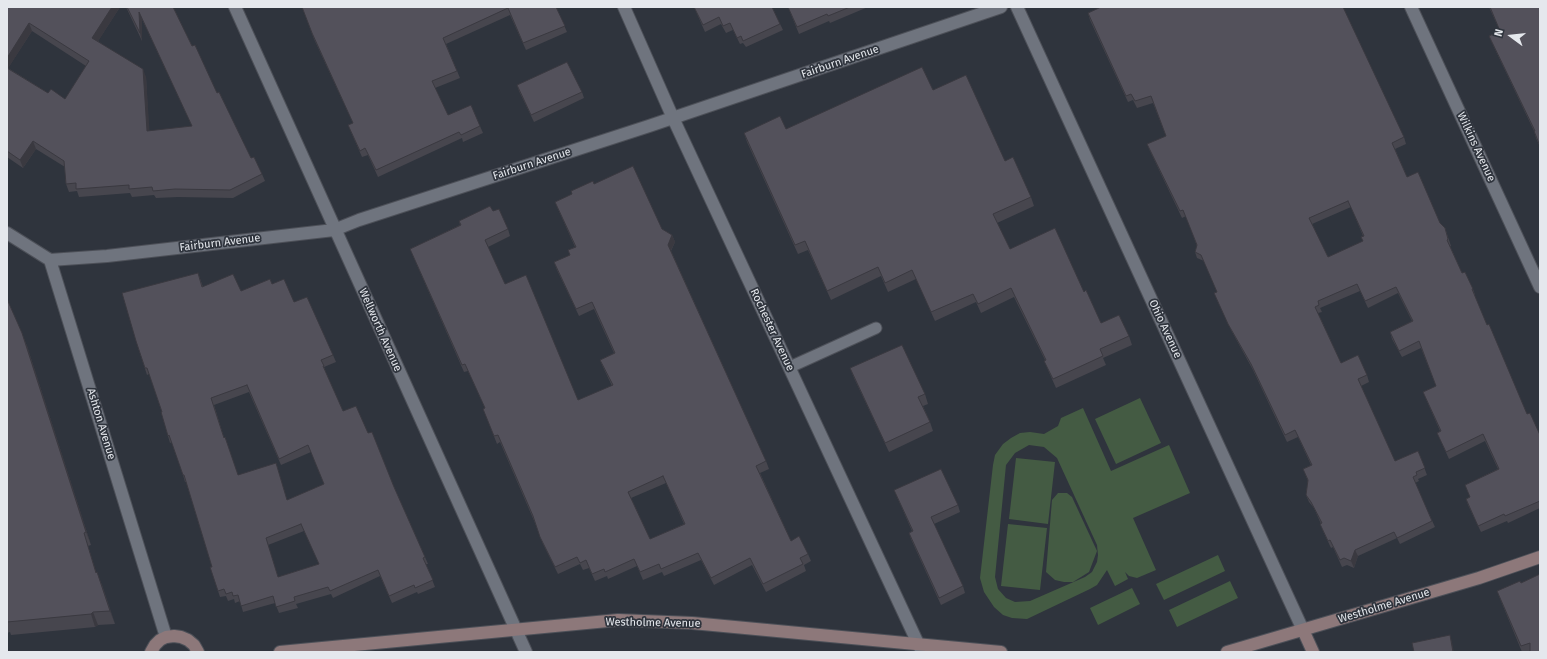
<!DOCTYPE html>
<html>
<head>
<meta charset="utf-8">
<style>
	body { margin:0 }
	#map { position:relative; width:1547px; height:659px; overflow:hidden; background:#2f343d; font-family:"Fira Sans",sans-serif }
	canvas { display:block }
	.frame { position:absolute; inset:0; border:8px solid #e5e8ed; pointer-events:none }
	.north { position:absolute; left:1491px; top:16px; width:40px; height:40px; -webkit-text-stroke:3px #2f343d; paint-order:stroke; rotate:285deg; font-size:11px; font-weight:700; line-height:16px; text-align:center; color:#e5e8ed }
	.north::after { content:''; display:block; margin:auto; width:14px; height:18px; background:#e5e8ed; clip-path:polygon(50% 0,100% 100%,50% 72%,0 100%) }
</style>
</head>
<body>
<div id="map">
<canvas width="1547" height="659"></canvas>
<div class="frame"></div>
<div class="north">N</div>
</div>
<script>
const ctx = document.querySelector('canvas').getContext('2d');
ctx.lineJoin = 'round';
function fillPath(path, color) { ctx.fillStyle = color; ctx.fill(path, 'evenodd'); }
const toPath = rows => new Path2D(rows.map(r => 'M' + r).join(''));
function strokePath(path, color, width, dash) { ctx.strokeStyle = color; ctx.lineWidth = width; ctx.lineCap = dash ? 'butt' : 'round'; ctx.setLineDash(dash || []); ctx.stroke(path); }
function write(font, color, halo, rows, align = 'center') {
  ctx.font = font + ' "Fira Sans",sans-serif'; ctx.lineWidth = 3.5; ctx.setLineDash([]); ctx.textBaseline = 'middle'; ctx.strokeStyle = halo; ctx.fillStyle = color; for (const [text, x, y, turn = 0] of rows) {
    ctx.save(); ctx.translate(x, y); ctx.rotate((+turn || 0) * Math.PI / 180); ctx.textAlign = isNaN(turn) ? turn : align; if (halo) ctx.strokeText(text, 0, 0); ctx.fillText(text, 0, 0); ctx.restore();
  }
}
fillPath(toPath([
	[1140,398,1161,443,1116,464,1095,419],
	[1083,408,1111,471,1169,445,1190,493,1133,518,1156,570,1137,578,1129,576,1125,572,1128,579,1115,586,1107,570,1097,585,1090,589,1027,619,1012,618,1003,615,994,607,984,592,980,578,993,465,995,455,1003,444,1011,438,1020,433,1030,432,1044,434,1058,426,1061,418],
	[1029,445,1044,447,1057,458,1097,545,1098,555,1097,562,1092,572,1085,577,1030,601,1015,602,1006,598,998,589,995,577,1006,465,1015,453],
	[1016,458,1055,462,1048,524,1009,519],
	[1058,493,1067,493,1072,497,1097,551,1089,572,1073,582,1064,582,1055,580,1046,572,1052,500],
	[1008,524,1047,528,1040,590,1001,586],
	[1218,555,1225,571,1164,600,1156,584],
	[1230,581,1238,598,1177,627,1169,610],
	[1132,588,1140,604,1098,625,1090,608]
]), '#445b43');
const lane = toPath([
	[790,367,876,328]
]);
const street = toPath([
	[235,7,526,652],
	[624,7,673,118,922,652],
	[1017,7,1303,630],
	[1411,7,1540,287],
	[7,233,50,260,166,637],
	[50,260,107,256,334,230,359,220,649,126,1001,7]
]);
const secondary = toPath([
	[1303,630,1313,652],
	[151,652,155,645,160,640,166,637,174,636,181,637,188,640,194,645,198,652],
	[280,652,618,620,692,623,1001,652],
	[1227,652,1479,578,1540,557]
]);
strokePath(lane, '#4d5058', 13);
strokePath(street, '#4d5058', 14);
strokePath(secondary, '#4d5058', 14);
strokePath(lane, '#6f747e', 11);
strokePath(street, '#6f747e', 12);
strokePath(secondary, '#8d787a', 12);
fillPath(toPath([
	[7,7,120,7,98,41,146,77,149,131,192,126,142,19,142,41,126,7,173,7,192,46,217,93,251,158,262,174,265,181,233,198,178,197,156,198,154,195,132,197,130,193,79,197,77,191,69,192,66,184,65,167,36,149,23,168,7,157],
	[32,31,86,66,65,99,48,93,8,68],
	[302,7,556,7,567,32,526,50,510,15,446,44,460,78,435,88,448,115,480,126,483,133,463,142,462,138,378,177,368,155,362,157,351,132,348,125,353,123,314,39],
	[694,7,772,7,783,30,746,47,743,43,740,44,733,30,726,33,721,24,705,32],
	[788,7,868,7,830,23,829,21,799,34],
	[1489,7,1540,7,1540,147,1536,138,1534,131,1492,43,1489,36,1500,31],
	[1088,13,1404,137,1406,144,1395,149,1407,177,1440,223,1445,228,1451,246,1450,246,1462,273,1473,289,1475,295,1474,296,1527,414,1540,435,1540,508,1508,523,1507,521,1481,532,1468,505,1466,499,1470,497,1465,485,1498,469,1485,441,1449,459,1437,433,1440,431,1423,392,1436,386,1421,348,1402,357,1392,339,1390,332,1412,321,1398,293,1368,308,1360,291,1320,308,1322,312,1318,313,1341,363,1367,375,1369,382,1361,386,1395,461,1418,451,1427,475,1418,479,1419,481,1415,483,1435,527,1400,544,1397,538,1358,556,1354,568,1347,565,1342,567,1333,547,1331,548,1323,531,1320,524,1321,524,1314,508,1309,502,1306,495,1308,481,1303,469,1311,465,1298,437,1287,442,1253,370,1231,330,1217,300,1214,293,1217,292,1204,261,1197,258,1195,252,1197,246,1186,216,1182,218,1150,151,1147,144,1166,136,1153,103,1137,108,1133,100,1128,102,1090,20],
	[1351,207,1363,236,1361,237,1363,241,1328,257,1312,224],
	[517,85,582,92,584,98,534,122,519,91],
	[933,90,1005,161,1031,197,1034,206,997,223,1010,249,1084,292,1101,323,1129,336,1132,345,1103,358,1106,365,1056,388,1048,370,1045,360,1014,297,981,313,976,302,935,321,916,279,888,292,881,276,831,300,808,250,798,254,747,142,744,133,786,129],
	[594,184,662,229,672,235,675,242,671,251,766,461,769,469,760,473,791,541,808,554,811,561,804,565,806,571,766,592,752,565,714,585,701,560,664,576,662,572,643,580,637,566,608,579,607,576,595,581,589,568,583,570,580,564,558,574,543,544,535,523,500,442,497,444,486,416,485,408,468,371,464,372,413,256,410,249,460,225,459,221,493,211,508,229,510,236,488,247,505,284,578,400,612,386,603,367,600,360,614,353,594,309,579,316,557,270,554,262,570,256,568,250,575,247,558,209,555,202],
	[666,483,684,524,650,539,631,498],
	[198,273,203,287,241,291,272,284,294,302,333,355,336,362,324,367,326,373,343,411,368,433,394,487,425,557,428,564,426,564,435,587,418,594,417,592,392,603,380,576,333,598,331,594,296,604,298,608,279,613,275,603,243,612,240,601,235,603,234,599,228,601,226,596,220,597,218,591,212,567,186,482,185,482,183,475,172,442,170,443,168,436,162,412,149,374,147,375,136,341],
	[249,392,281,465,311,452,324,484,287,500,278,470,238,475,224,438,214,405],
	[304,531,319,564,278,577,268,545],
	[7,299,27,346,91,545,88,546,96,573,102,585,115,624,98,625,95,627,11,635,10,632,7,633],
	[850,368,925,394,928,404,923,406,930,422,933,431,889,452,854,378],
	[894,490,958,505,960,512,934,524,963,586,965,593,941,605,911,539,909,533,912,531],
	[1497,591,1540,652,1522,652,1503,606]
]), '#47464e');
fillPath(toPath([
	[112,7,120,7,95,46,92,38],
	[139,12,142,19,142,41,140,33],
	[29,23,32,31,7,70,7,58],
	[143,69,146,77,150,138,147,131],
	[33,141,36,149,23,168,20,160],
	[672,235,675,242,670,252,668,245],
	[22,333,27,346,91,545,86,532],
	[84,533,88,546,101,586,96,573],
	[1355,550,1358,556,1354,568,1351,561],
	[97,572,102,585,115,624,110,611],
	[93,612,98,625,95,627,91,614],
	[1450,635,1452,642,1454,652,1453,652]
]), '#3a3940');
const building = toPath([
	[7,7,112,7,92,38,143,69,147,131,192,126,139,12,140,33,127,7,173,7,192,46,195,45,217,93,219,92,251,158,254,157,262,174,230,190,175,189,153,191,152,187,129,189,129,185,76,189,76,183,66,184,64,161,33,141,20,160,7,151,7,68,48,93,51,89,65,99,89,61,29,23,7,58,7,7],
	[302,7,556,7,565,26,523,43,508,8,443,38,457,71,432,81,448,115,471,105,480,126,461,135,459,132,376,170,365,148,360,151,348,125,353,123,312,33,302,7],
	[694,7,772,7,780,24,743,41,741,36,737,38,730,23,723,26,719,17,703,25,694,7],
	[788,7,850,7,828,16,827,14,797,27,788,7],
	[1101,7,1343,7,1404,137,1392,143,1407,177,1418,172,1440,223,1445,228,1448,239,1447,240,1462,273,1465,272,1473,289,1472,289,1487,325,1489,324,1527,414,1530,413,1540,435,1540,501,1505,516,1504,514,1478,526,1466,499,1470,497,1465,485,1499,469,1483,434,1446,452,1437,433,1441,431,1423,392,1436,386,1419,341,1399,351,1390,332,1413,321,1396,287,1365,301,1357,284,1318,301,1319,305,1315,307,1341,363,1358,355,1367,375,1358,379,1395,461,1418,451,1425,468,1416,472,1417,475,1413,477,1432,521,1397,538,1394,532,1355,550,1351,561,1344,558,1340,560,1330,540,1328,541,1320,524,1322,523,1311,502,1306,495,1308,480,1303,469,1312,465,1295,430,1285,435,1251,364,1228,324,1214,293,1217,292,1201,255,1195,252,1197,245,1183,210,1180,211,1147,144,1166,136,1151,96,1135,101,1131,94,1126,96,1088,13,1101,7],
	[1348,201,1364,236,1361,237,1363,241,1328,257,1309,218,1348,201],
	[1490,7,1540,7,1540,146,1534,131,1535,131,1489,36,1500,31,1490,7],
	[567,62,582,92,531,115,517,85,567,62],
	[922,67,933,90,966,75,1005,161,1013,157,1031,197,993,214,1010,249,1055,228,1084,292,1086,290,1101,323,1119,315,1129,336,1100,349,1103,356,1053,379,1044,361,1046,360,1011,288,978,304,973,294,931,312,912,270,885,283,878,267,827,291,805,241,795,245,744,133,780,116,786,129,922,67],
	[633,166,662,229,672,235,668,245,766,461,756,466,791,541,799,536,808,554,800,558,803,564,763,584,750,558,711,578,698,553,661,569,659,564,640,572,634,559,605,572,604,569,592,574,586,560,580,563,577,557,555,567,540,537,533,516,498,435,494,436,483,409,485,408,465,364,462,365,410,249,461,225,459,221,490,206,493,211,499,209,508,229,485,240,505,284,526,275,578,400,613,385,600,360,615,353,592,302,576,309,554,262,570,255,568,250,576,247,555,202,572,194,571,191,593,181,594,184,633,166],
	[663,476,685,524,650,539,628,492,663,476],
	[198,273,202,287,233,274,241,291,270,279,272,284,284,279,294,302,307,297,333,355,321,360,324,366,323,366,343,411,356,406,368,433,372,432,394,487,425,557,423,558,433,580,415,588,414,585,389,596,378,570,330,591,328,587,294,597,295,601,276,607,273,596,241,606,238,595,233,596,232,592,226,594,224,589,218,591,210,567,212,567,184,475,183,475,169,435,168,436,161,412,162,412,147,368,145,368,136,341,122,293,198,273],
	[247,385,279,459,308,445,324,484,287,500,276,463,238,475,225,437,224,438,211,398,247,385],
	[301,524,319,564,278,577,266,538,301,524],
	[7,299,22,333,86,532,84,533,96,573,97,572,110,611,93,612,91,614,7,622,7,299],
	[902,345,925,394,918,397,930,422,885,443,850,368,902,345],
	[941,469,958,505,931,517,963,586,939,598,909,533,913,531,894,490,941,469],
	[1540,574,1540,652,1530,652,1530,643,1521,646,1497,591,1520,581,1521,583,1540,574],
	[1450,635,1453,652,1414,652,1412,643,1450,635]
]);
fillPath(building, '#53515b');
strokePath(building, '#3a3940', 1);
write('11px', '#e5e8ed', '#2f343d', [
	["Fairburn Avenue",840,62,-19],
	["Wilkins Avenue",1476,147,65],
	["Fairburn Avenue",532,164,-18],
	["Fairburn Avenue",220,243,-7],
	["Ohio Avenue",1165,329,65],
	["Wellworth Avenue",380,330,66],
	["Rochester Avenue",772,330,65],
	["Ashton Avenue",101,424,73],
	["Westholme Avenue",1384,606,-17],
	["Westholme Avenue",653,623,1]
]);
</script>
</body>
</html>
